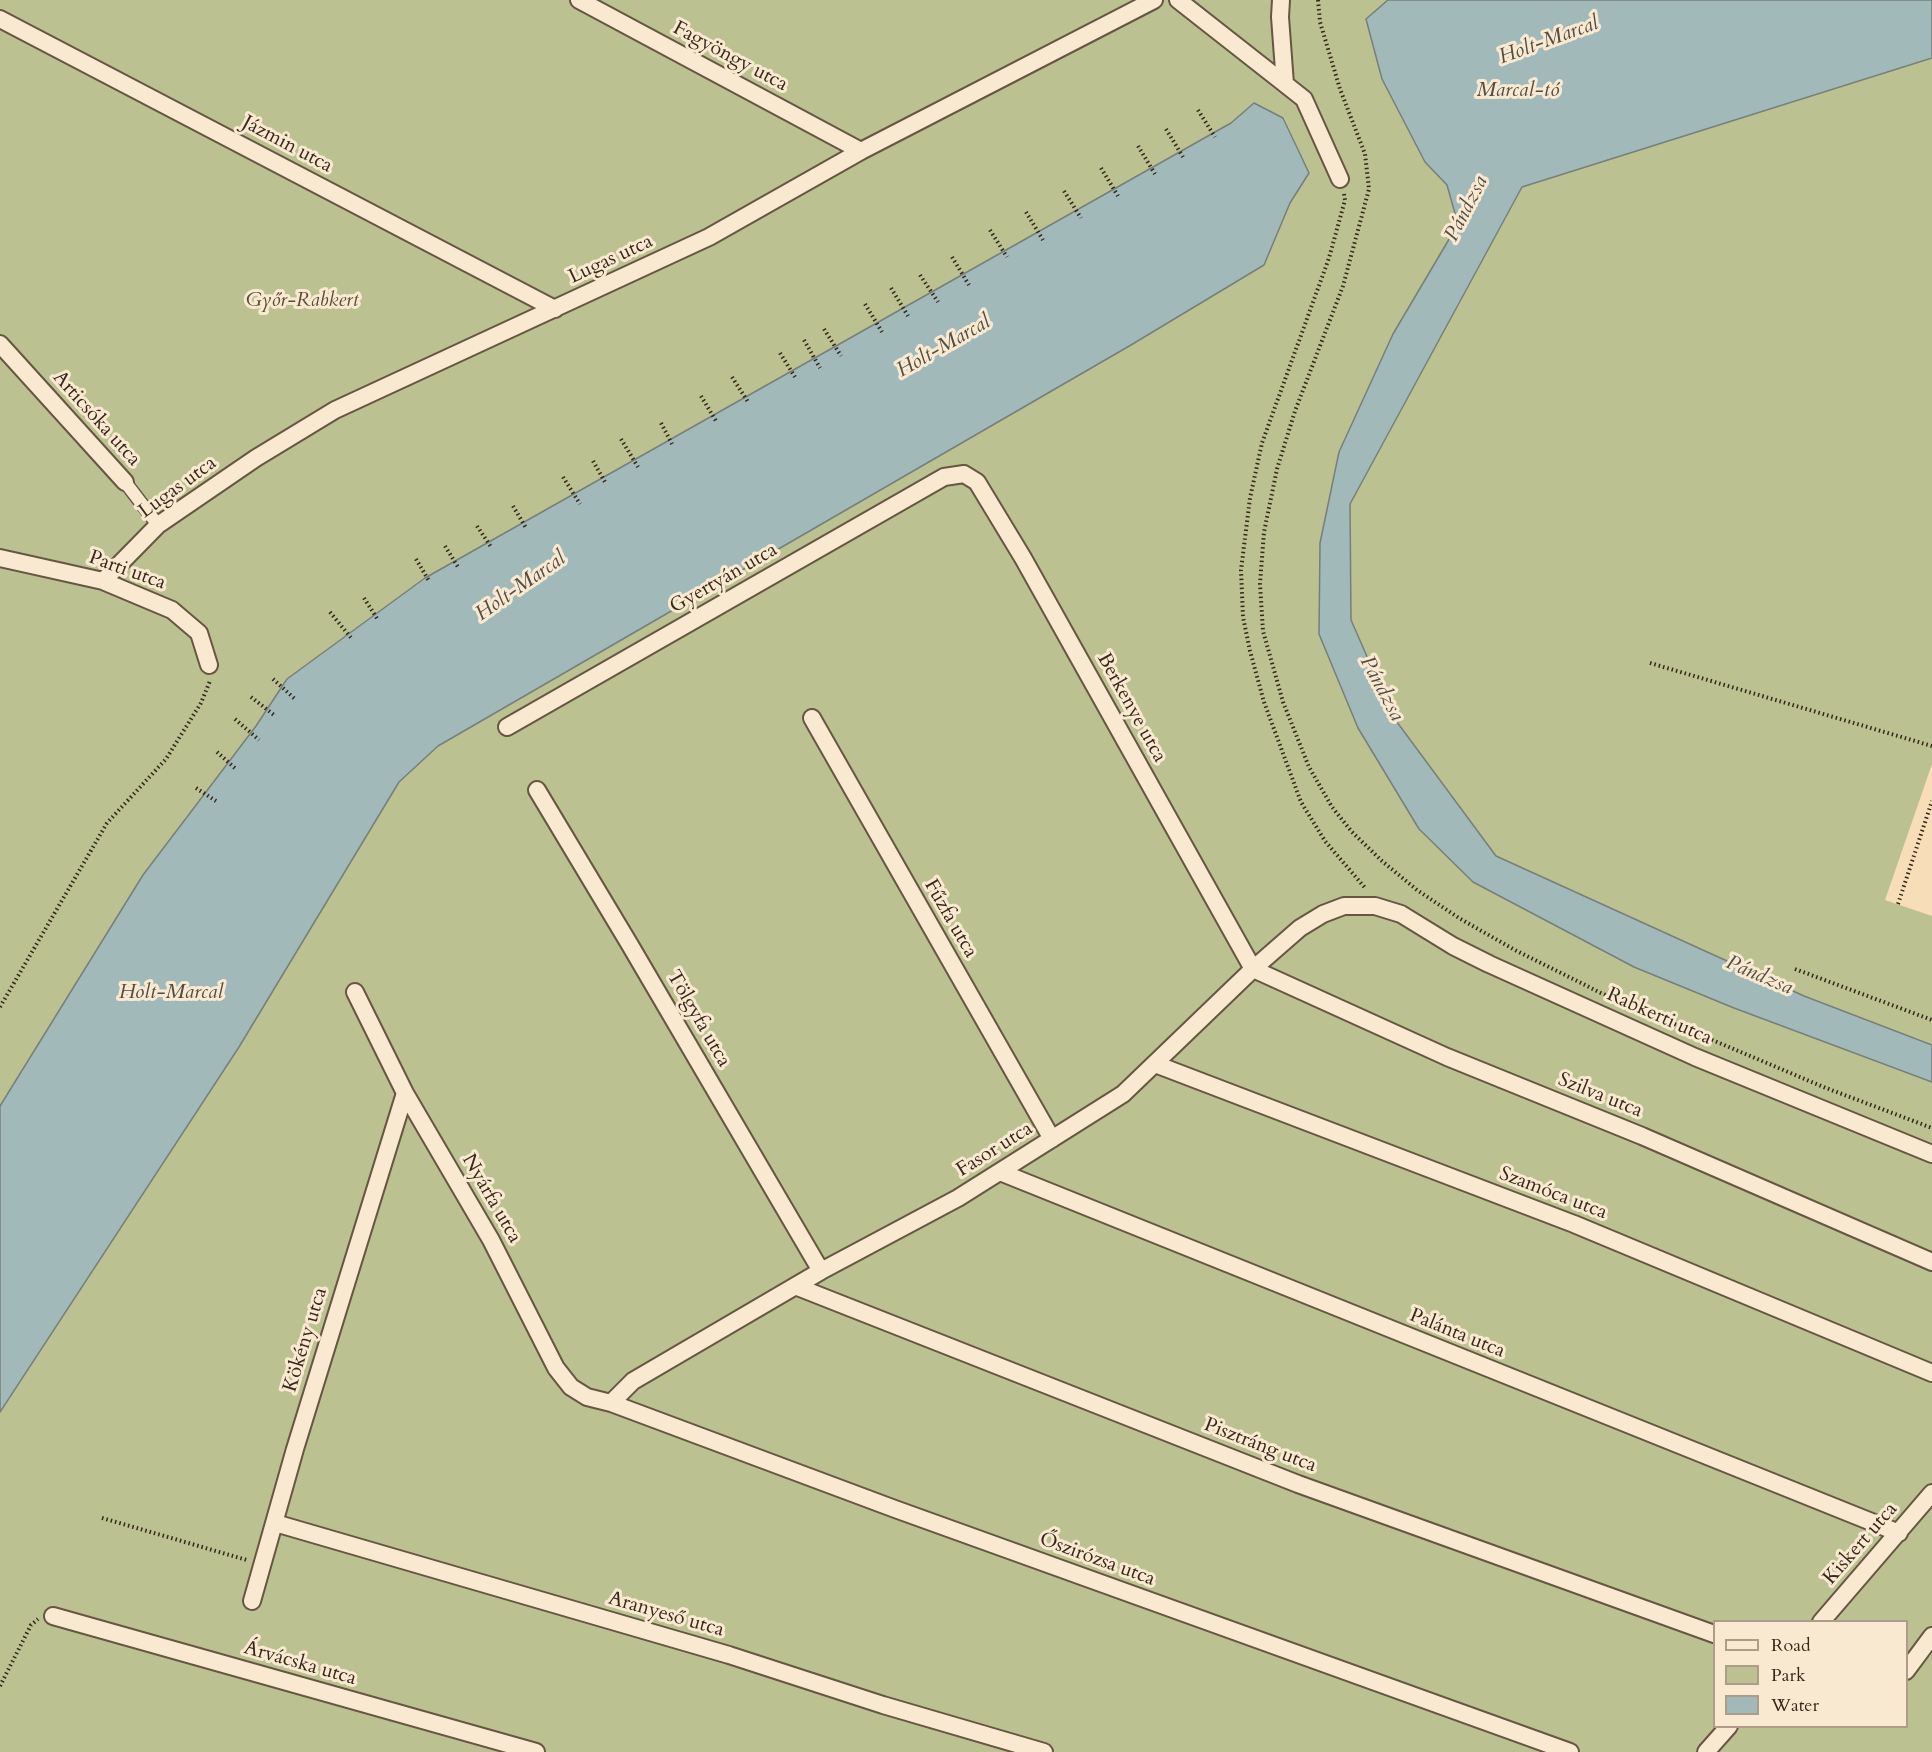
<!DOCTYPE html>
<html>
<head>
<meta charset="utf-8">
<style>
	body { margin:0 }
	#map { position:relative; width:1932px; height:1752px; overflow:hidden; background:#f7ddb8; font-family:Cardo,serif }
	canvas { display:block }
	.legend { position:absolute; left:1713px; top:1620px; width:195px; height:108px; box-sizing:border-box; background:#fae9d1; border:2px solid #ac9c88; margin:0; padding:8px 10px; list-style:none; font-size:18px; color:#36291b }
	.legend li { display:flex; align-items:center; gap:12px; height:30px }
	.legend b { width:30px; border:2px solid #ac9c88 }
</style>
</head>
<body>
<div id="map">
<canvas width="1932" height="1752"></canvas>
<ul class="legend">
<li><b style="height:8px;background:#fae9d1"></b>Road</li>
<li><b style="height:16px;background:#bbc190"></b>Park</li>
<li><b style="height:16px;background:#a2b9ba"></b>Water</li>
</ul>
</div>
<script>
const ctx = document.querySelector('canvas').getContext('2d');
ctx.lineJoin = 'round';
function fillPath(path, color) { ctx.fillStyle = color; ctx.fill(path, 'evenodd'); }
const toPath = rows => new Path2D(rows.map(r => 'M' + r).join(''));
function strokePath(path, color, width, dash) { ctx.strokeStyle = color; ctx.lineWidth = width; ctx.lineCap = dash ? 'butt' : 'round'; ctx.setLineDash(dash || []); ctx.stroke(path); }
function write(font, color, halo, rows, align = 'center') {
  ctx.font = font + ' Cardo,serif'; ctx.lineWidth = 6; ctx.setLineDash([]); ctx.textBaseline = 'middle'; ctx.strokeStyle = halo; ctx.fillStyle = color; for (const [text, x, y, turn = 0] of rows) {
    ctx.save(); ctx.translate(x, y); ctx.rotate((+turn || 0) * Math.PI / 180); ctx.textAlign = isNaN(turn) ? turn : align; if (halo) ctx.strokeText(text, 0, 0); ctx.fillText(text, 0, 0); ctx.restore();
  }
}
fillPath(toPath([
	[0,0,1388,0,1366,19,1382,79,1425,162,1447,184,1458,224,1393,334,1339,452,1319,634,1358,728,1419,829,1473,882,1634,967,1734,1008,1932,1082,1932,1752,0,1752,0,1412,239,1047,399,782,438,746,1131,345,1264,265,1290,203,1309,173,1284,118,1254,104,1231,123,425,578,287,679,0,1106],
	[1714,1622,1906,1622,1906,1726,1714,1726],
	[1932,58,1932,764,1885,900,1932,916,1932,1045,1804,996,1496,856,1394,718,1351,620,1350,503,1522,187]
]), '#bbc190');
const water = toPath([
	[1388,0,1932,0,1932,58,1522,187,1350,504,1351,620,1394,718,1496,856,1804,996,1932,1045,1932,1082,1734,1008,1634,967,1473,882,1419,829,1358,728,1319,634,1320,543,1339,452,1393,334,1458,224,1447,185,1425,162,1382,79,1366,19,1388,0],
	[1254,103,1283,118,1309,173,1290,203,1264,265,1131,345,438,746,399,782,239,1047,0,1412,0,1106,143,875,256,726,287,679,425,578,1231,123,1254,103]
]);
fillPath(water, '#a2b9ba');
strokePath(water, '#777f7a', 1.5);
const pedestrian = toPath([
	[125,482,158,525]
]);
const minor = toPath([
	[579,0,861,151],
	[1178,0,1285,84],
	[1281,0,1280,17,1285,84,1304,99,1340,179],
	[0,19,555,309],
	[0,344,125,482],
	[0,558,103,581,172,610,199,633,209,665],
	[103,581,158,525,256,458,335,410,709,237,861,151,1154,0],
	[812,718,1052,1139],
	[507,727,944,477,964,474,977,482,1023,558,1253,969,1447,1057,1642,1136,1932,1262],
	[537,790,630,945,821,1271],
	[355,992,405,1093,491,1240,556,1368,571,1387,587,1397,611,1403,895,1509,1570,1752],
	[1155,1064,1574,1224,1932,1373],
	[1000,1172,1899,1533],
	[795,1286,1298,1484,1714,1634],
	[611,1403,633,1381,821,1271,958,1198,1123,1094,1253,969,1300,928,1323,914,1344,906,1375,906,1401,914,1453,946,1489,964,1695,1057,1932,1154],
	[275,1523,729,1655,883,1705,1044,1752],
	[252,1601,295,1449,405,1093],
	[53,1616,536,1752],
	[1821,1622,1932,1493],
	[1906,1671,1932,1636],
	[1706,1752,1729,1726]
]);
strokePath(pedestrian, '#665642', 15);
strokePath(minor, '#665642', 20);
strokePath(toPath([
	[1318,0,1320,22,1340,89,1365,154,1369,189,1343,286,1295,411,1277,469,1264,532,1260,584,1263,631,1283,702,1309,767,1332,807,1352,832,1382,861,1417,890,1459,918,1513,949,1601,993,1826,1088,1932,1128],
	[1198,110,1215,137],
	[1166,129,1183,157],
	[1138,146,1155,174],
	[1101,168,1118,196],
	[1064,191,1081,218],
	[1344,194,1345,200,1329,258,1262,443,1250,498,1241,570,1243,617,1250,651,1264,702,1301,802,1325,841,1366,889],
	[1026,212,1043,240],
	[990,230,1007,257],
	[952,257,969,285],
	[920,275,938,302],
	[891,288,908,316],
	[865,304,882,332],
	[824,329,841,356],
	[804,340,820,368],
	[780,353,795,377],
	[732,377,748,402],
	[701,396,716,421],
	[661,423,672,444],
	[621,439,638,467],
	[593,461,605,482],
	[563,477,580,504],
	[513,506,526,528],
	[477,526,491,547],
	[445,546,458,567],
	[416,559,429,581],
	[364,598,378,620],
	[330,612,352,639],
	[1650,663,1932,746],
	[273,679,295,699],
	[251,697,274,715],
	[235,719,259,740],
	[217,752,237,770],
	[196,788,216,801],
	[1898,904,1932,801],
	[1795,969,1932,1020],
	[0,1007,107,823,166,759,201,703,210,681],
	[102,1518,247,1560],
	[0,1686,31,1625,38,1619]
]), '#36291b', 4, [1.5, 3]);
strokePath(pedestrian, '#fae9d1', 12);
strokePath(minor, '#fae9d1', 16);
write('20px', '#36291b', '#fae9d1', [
	["Fagyöngy utca",730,57,28],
	["Jázmin utca",287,145,28],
	["Lugas utca",611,260,-25],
	["Articsóka utca",96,419,48],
	["Lugas utca",178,488,-36],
	["Parti utca",127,571,20],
	["Gyertyán utca",724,579,-30],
	["Berkenye utca",1131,708,61],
	["Fűzfa utca",950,919,60],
	["Rabkerti utca",1659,1017,24],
	["Tölgyfa utca",698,1019,60],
	["Szilva utca",1600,1096,22],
	["Fasor utca",995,1150,-32],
	["Szamóca utca",1553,1194,21],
	["Nyárfa utca",491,1199,60],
	["Palánta utca",1457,1334,22],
	["Kökény utca",306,1340,-73],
	["Pisztráng utca",1260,1446,21],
	["Kiskert utca",1861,1544,-49],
	["Őszirózsa utca",1097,1560,20],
	["Aranyeső utca",666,1615,16],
	["Árvácska utca",300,1664,16]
]);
write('italic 20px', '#574f38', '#fae9d1', [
	["Győr-Rabkert",302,301]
]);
write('italic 21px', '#514d43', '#fae9d1', [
	["Holt-Marcal",1549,41,-20],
	["Marcal-tó",1518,91],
	["Pándzsa",1467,209,-63],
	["Holt-Marcal",944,347,-30],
	["Holt-Marcal",521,587,-35],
	["Pándzsa",1381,689,62],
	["Pándzsa",1759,976,23],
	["Holt-Marcal",171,993]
]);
</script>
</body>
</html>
